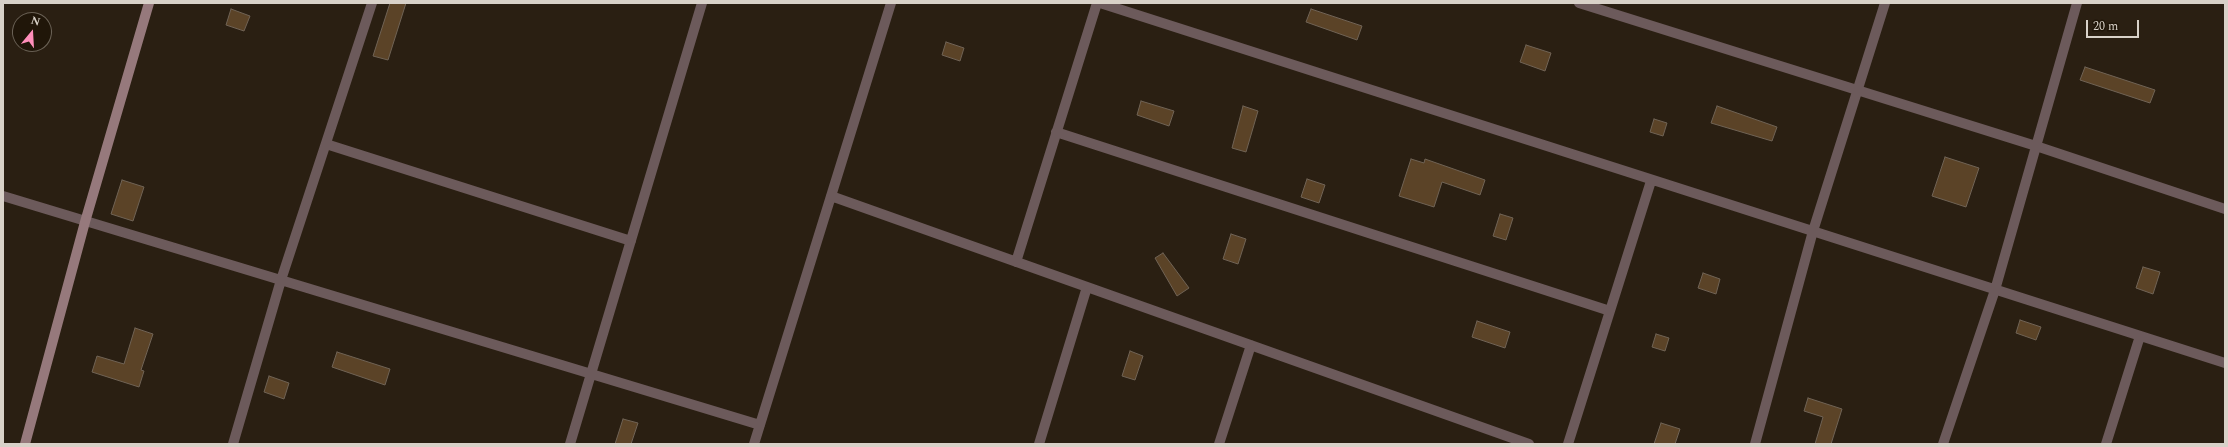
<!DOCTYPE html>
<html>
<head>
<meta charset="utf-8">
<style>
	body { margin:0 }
	#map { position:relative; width:2228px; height:447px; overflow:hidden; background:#2a1f12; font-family:Spectral,serif }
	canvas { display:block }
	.frame { position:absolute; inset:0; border:4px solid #d8d1c8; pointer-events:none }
	.north { position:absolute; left:12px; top:12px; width:40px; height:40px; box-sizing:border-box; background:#201609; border:1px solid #6a6155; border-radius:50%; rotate:18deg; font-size:11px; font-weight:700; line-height:16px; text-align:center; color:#d8d1c8 }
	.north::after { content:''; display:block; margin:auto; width:14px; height:18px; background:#ff8eba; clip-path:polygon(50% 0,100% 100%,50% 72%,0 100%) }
	.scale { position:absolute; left:2086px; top:20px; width:53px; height:18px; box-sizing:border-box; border:2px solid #d8d1c8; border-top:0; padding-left:5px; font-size:12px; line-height:14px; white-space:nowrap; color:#d8d1c8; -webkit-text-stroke:3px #201609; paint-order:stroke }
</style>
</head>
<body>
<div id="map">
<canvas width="2228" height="447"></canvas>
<div class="frame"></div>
<div class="north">N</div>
<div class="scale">20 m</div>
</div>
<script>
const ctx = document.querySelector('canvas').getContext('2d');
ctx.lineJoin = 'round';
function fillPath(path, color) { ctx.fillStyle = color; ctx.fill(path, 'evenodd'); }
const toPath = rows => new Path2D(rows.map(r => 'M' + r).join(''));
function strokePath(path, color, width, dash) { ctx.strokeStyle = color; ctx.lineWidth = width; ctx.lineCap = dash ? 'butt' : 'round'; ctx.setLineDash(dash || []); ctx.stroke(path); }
const building = toPath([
	[390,3,406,3,388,60,373,56,390,3],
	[231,9,250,16,244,31,226,25,231,9],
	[1311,9,1362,26,1357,40,1306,22,1311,9],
	[946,42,964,48,960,61,942,55,946,42],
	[1526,45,1551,53,1545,71,1520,62,1526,45],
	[2085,67,2155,90,2150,103,2080,80,2085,67],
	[1141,101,1174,111,1169,126,1137,115,1141,101],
	[1243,106,1258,111,1246,152,1232,148,1243,106],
	[1717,106,1777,127,1772,141,1711,123,1717,106],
	[1654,119,1667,123,1663,136,1650,132,1654,119],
	[1945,157,1979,168,1966,207,1932,196,1945,157],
	[1411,159,1424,163,1425,159,1485,180,1480,195,1442,182,1434,207,1399,196,1411,159],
	[1307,179,1325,185,1319,203,1301,197,1307,179],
	[122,180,144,187,133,221,111,214,122,180],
	[1500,214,1513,218,1506,240,1493,236,1500,214],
	[1231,234,1246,239,1238,264,1223,259,1231,234],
	[1163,253,1189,288,1177,296,1155,258,1163,253],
	[2143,267,2160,272,2153,294,2136,288,2143,267],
	[1703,273,1720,279,1716,294,1698,288,1703,273],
	[2020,320,2041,327,2036,340,2016,333,2020,320],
	[1477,321,1510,332,1505,348,1472,337,1477,321],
	[135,328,153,334,141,370,144,371,139,387,92,372,97,356,124,364,135,328],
	[1656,334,1669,338,1665,351,1652,347,1656,334],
	[1130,351,1143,356,1135,380,1122,376,1130,351],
	[337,352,390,369,385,385,332,367,337,352],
	[269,376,289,383,284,399,264,392,269,376],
	[1808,398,1842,409,1831,444,1815,444,1823,417,1804,411,1808,398],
	[623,419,638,423,631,444,615,444,623,419],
	[1661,423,1680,429,1675,444,1654,444,1661,423]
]);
fillPath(building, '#5b4327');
strokePath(building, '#706355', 1);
strokePath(toPath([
	[1100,3,2225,363],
	[1579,3,2036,146,2225,209],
	[1056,132,1610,311],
	[326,144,631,241],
	[3,196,760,425],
	[831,196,1529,444],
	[1016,262,1097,3],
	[233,444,281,280,372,3],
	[570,444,702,3],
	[754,444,891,3],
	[1039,444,1087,287],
	[1219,444,1251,345],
	[1568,444,1651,181],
	[1755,444,1813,231,1885,3],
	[1943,444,1995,290,2077,3],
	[2106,444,2140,336]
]), '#6c5a5b', 10);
strokePath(toPath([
	[25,444,85,222,149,3]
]), '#96797c', 10);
</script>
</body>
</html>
